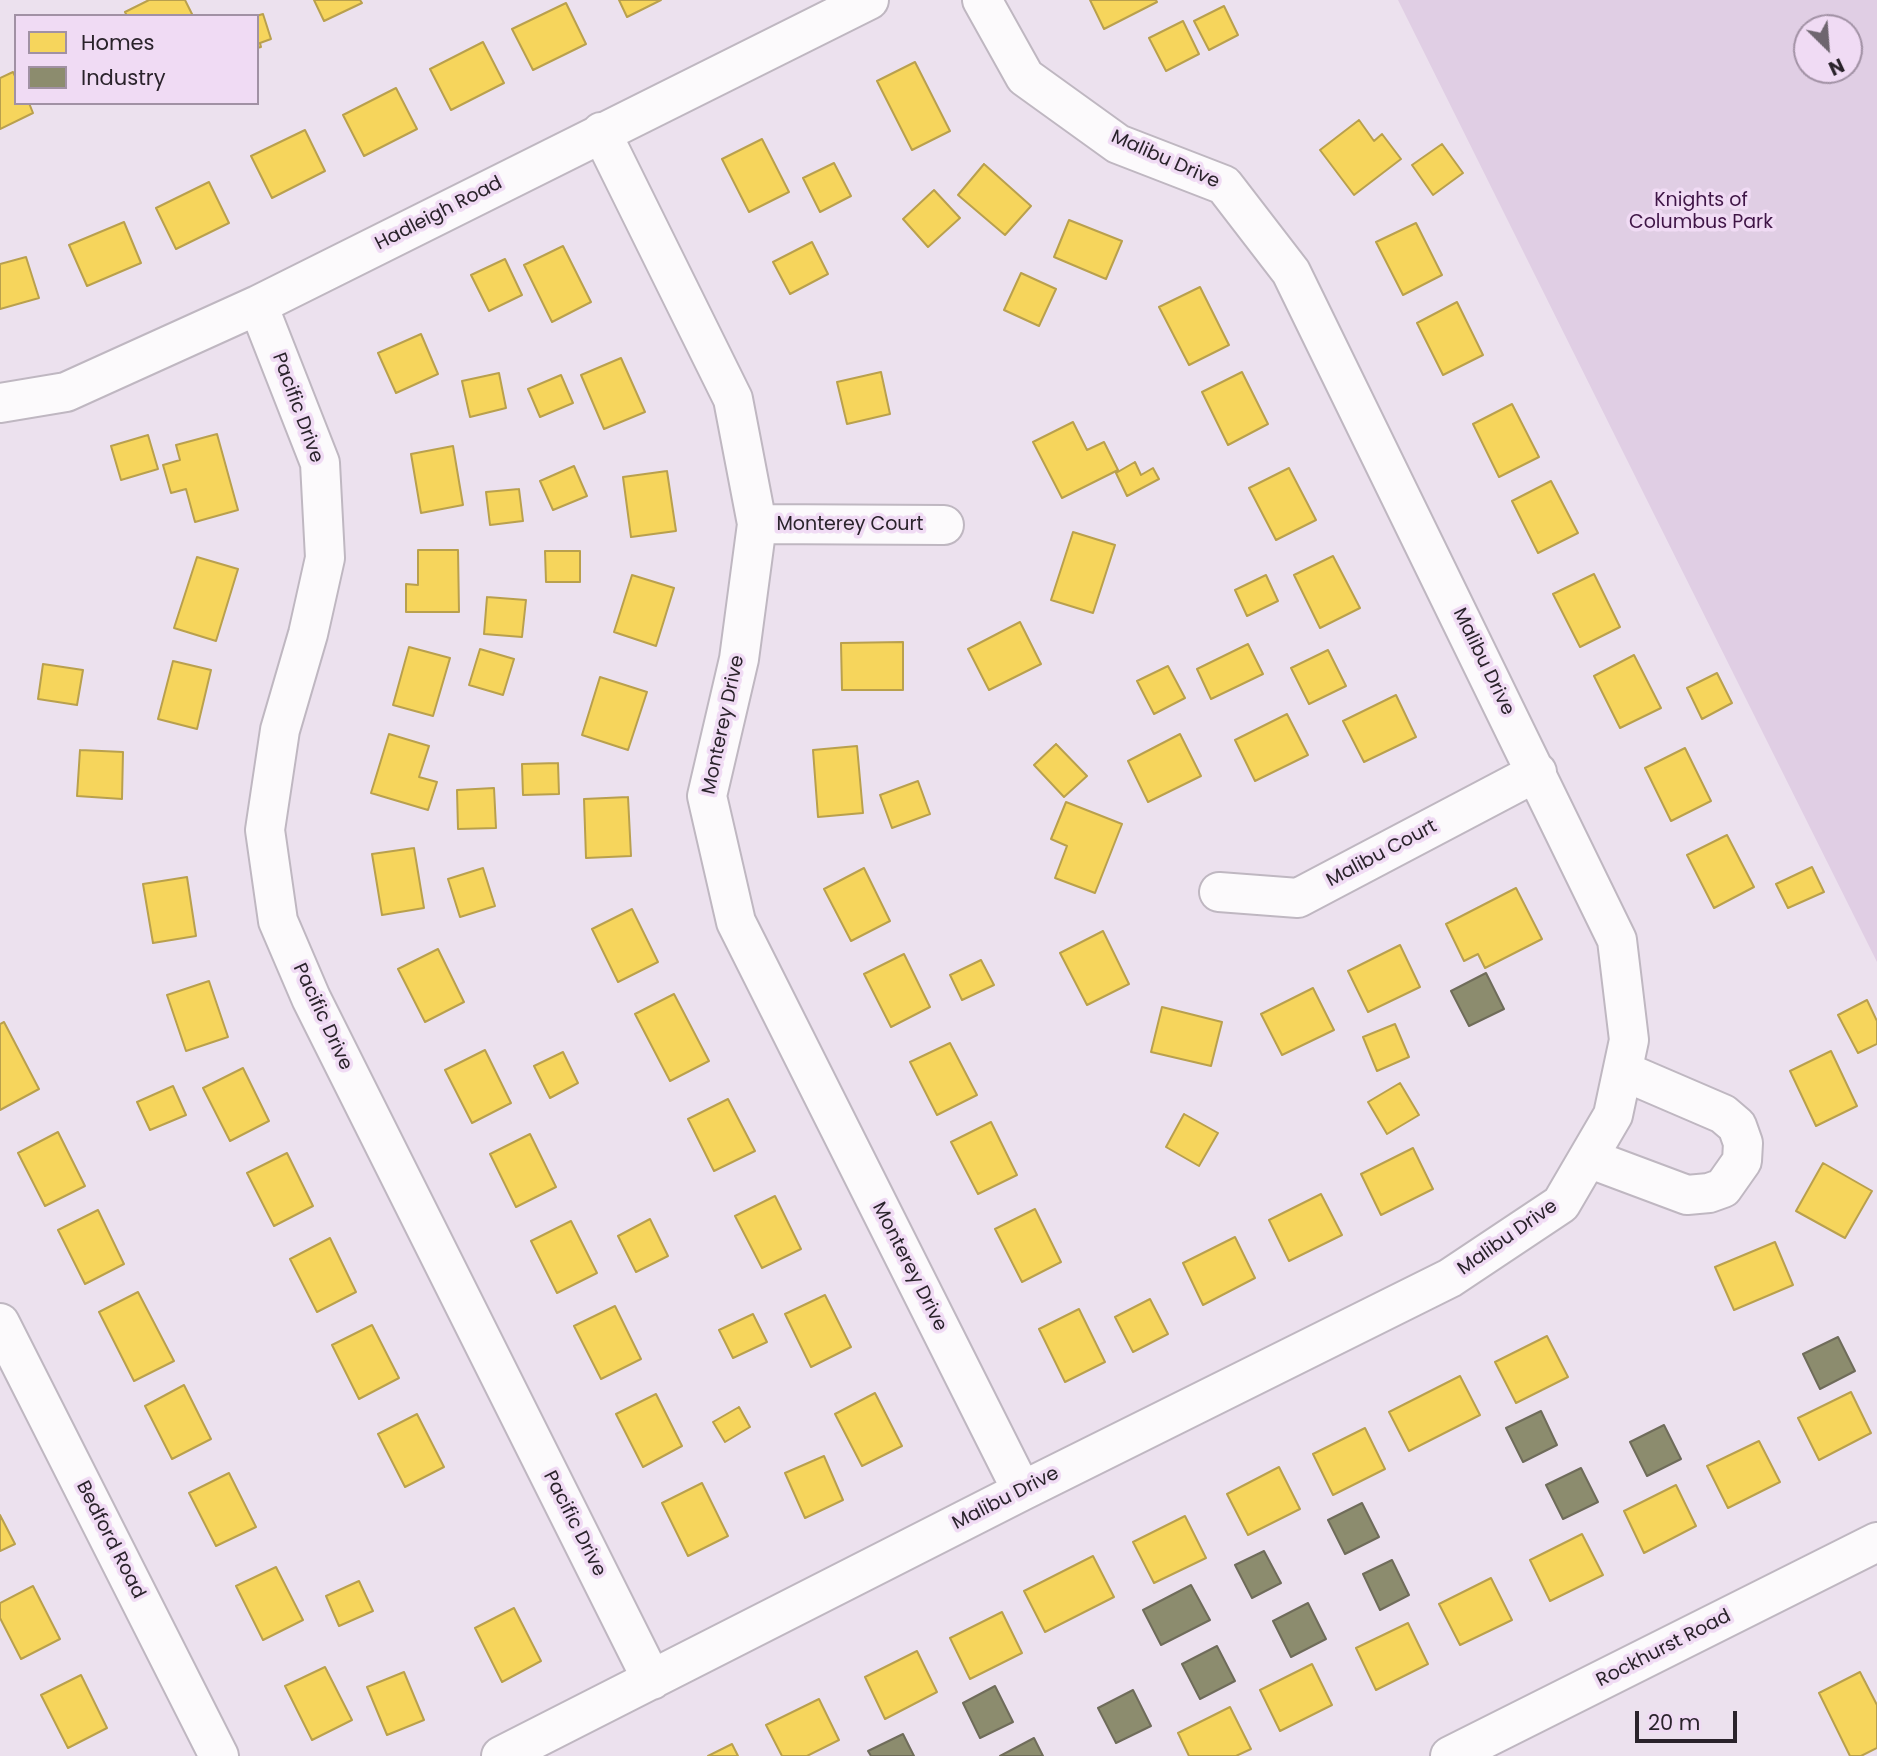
<!DOCTYPE html>
<html>
<head>
<meta charset="utf-8">
<style>
	body { margin:0 }
	#map { position:relative; width:1877px; height:1756px; overflow:hidden; background:#ece1ee; font-family:Poppins,sans-serif }
	canvas { display:block }
	.legend { position:absolute; left:14px; top:14px; width:245px; height:91px; box-sizing:border-box; background:#f0dbf4; border:2px solid #a191a4; margin:0; padding:9px 12px; list-style:none; font-size:21px; color:#2a232b }
	.legend li { display:flex; align-items:center; gap:14px; height:35px }
	.legend b { width:35px; border:2px solid #a191a4 }
	.north { position:absolute; left:1793px; top:14px; width:70px; height:70px; box-sizing:border-box; background:#f0dbf4; border:2px solid #a191a4; border-radius:50%; rotate:155deg; font-size:19px; font-weight:700; line-height:28px; text-align:center; color:#2a232b }
	.north::after { content:''; display:block; margin:auto; width:24px; height:32px; background:#6e666f; clip-path:polygon(50% 0,100% 100%,50% 72%,0 100%) }
	.scale { position:absolute; left:1635px; top:1711px; width:102px; height:32px; box-sizing:border-box; border:4px solid #2a232b; border-top:0; padding-left:9px; font-size:21px; line-height:24px; white-space:nowrap; color:#2a232b; -webkit-text-stroke:5px #f0dbf4; paint-order:stroke }
</style>
</head>
<body>
<div id="map">
<canvas width="1877" height="1756"></canvas>
<ul class="legend">
<li><b style="height:19px;background:#f6d55c"></b>Homes</li>
<li><b style="height:19px;background:#8c8c6e"></b>Industry</li>
</ul>
<div class="north">N</div>
<div class="scale">20 m</div>
</div>
<script>
const ctx = document.querySelector('canvas').getContext('2d');
ctx.lineJoin = 'round';
function fillPath(path, color) { ctx.fillStyle = color; ctx.fill(path, 'evenodd'); }
const toPath = rows => new Path2D(rows.map(r => 'M' + r).join(''));
function strokePath(path, color, width, dash) { ctx.strokeStyle = color; ctx.lineWidth = width; ctx.lineCap = dash ? 'butt' : 'round'; ctx.setLineDash(dash || []); ctx.stroke(path); }
function write(font, color, halo, rows, align = 'center') {
  ctx.font = font + ' Poppins,sans-serif'; ctx.lineWidth = 7; ctx.setLineDash([]); ctx.textBaseline = 'middle'; ctx.strokeStyle = halo; ctx.fillStyle = color; for (const [text, x, y, turn = 0] of rows) {
    ctx.save(); ctx.translate(x, y); ctx.rotate((+turn || 0) * Math.PI / 180); ctx.textAlign = isNaN(turn) ? turn : align; if (halo) ctx.strokeText(text, 0, 0); ctx.fillText(text, 0, 0); ctx.restore();
  }
}
fillPath(toPath([
	[1398,0,1877,0,1877,962],
	[1807,28,1849,28,1849,70,1807,70]
]), '#e0cee4');
const homes = toPath([
	[149,0,185,0,193,16,127,16,125,12,149,0],
	[314,0,360,0,362,3,324,21,314,0],
	[619,0,661,0,627,17,619,0],
	[1090,0,1156,0,1157,2,1104,29,1090,0],
	[566,3,586,44,533,70,512,29,566,3],
	[1224,6,1238,35,1209,50,1194,21,1224,6],
	[263,14,271,39,260,43,261,47,257,48,256,16,263,14],
	[1183,21,1199,54,1166,71,1149,38,1183,21],
	[483,42,504,83,451,110,430,69,483,42],
	[915,62,950,131,912,150,877,81,915,62],
	[13,72,16,78,16,103,29,103,33,113,0,129,0,78,13,72],
	[396,88,417,129,364,156,343,115,396,88],
	[1359,120,1374,141,1382,134,1401,159,1354,195,1320,150,1359,120],
	[305,130,325,171,272,198,251,156,305,130],
	[762,139,789,192,749,212,722,159,762,139],
	[1442,144,1463,173,1433,195,1412,165,1442,144],
	[834,163,851,196,820,212,803,178,834,163],
	[984,164,1031,206,1005,235,958,195,984,164],
	[209,182,229,223,176,249,156,208,209,182],
	[934,190,960,218,928,247,903,219,934,190],
	[1069,220,1122,241,1106,279,1054,257,1069,220],
	[124,222,141,263,87,286,69,245,124,222],
	[1416,223,1442,275,1403,295,1376,242,1416,223],
	[812,242,828,274,790,294,773,262,812,242],
	[563,246,591,302,552,322,524,265,563,246],
	[26,257,39,298,0,309,0,264,26,257],
	[505,259,522,295,489,311,471,275,505,259],
	[1021,273,1056,289,1039,326,1004,310,1021,273],
	[1200,287,1229,345,1189,365,1159,307,1200,287],
	[1457,302,1483,355,1443,375,1417,323,1457,302],
	[421,334,438,374,396,393,378,353,421,334],
	[621,358,645,412,604,429,581,375,621,358],
	[881,372,890,414,847,424,837,382,881,372],
	[1242,372,1268,424,1228,445,1202,392,1242,372],
	[499,373,506,408,470,417,462,381,499,373],
	[561,375,573,403,540,417,528,389,561,375],
	[1512,404,1539,457,1499,477,1473,424,1512,404],
	[1073,422,1087,450,1104,442,1118,470,1062,498,1033,442,1073,422],
	[217,434,238,510,195,522,186,489,171,493,163,465,180,460,176,445,217,434],
	[148,435,158,469,121,480,111,446,148,435],
	[453,446,463,505,421,513,411,454,453,446],
	[1135,462,1141,475,1153,468,1159,479,1127,496,1116,473,1135,462],
	[574,466,587,496,553,510,540,481,574,466],
	[1289,468,1316,520,1276,540,1249,488,1289,468],
	[667,471,676,531,631,537,623,477,667,471],
	[1551,481,1578,533,1538,553,1512,501,1551,481],
	[519,489,523,521,490,525,486,492,519,489],
	[1073,532,1115,545,1093,613,1051,600,1073,532],
	[418,550,458,550,459,612,406,612,406,584,418,585,418,550],
	[545,551,580,551,580,582,546,582,545,551],
	[1333,556,1360,608,1320,628,1294,575,1333,556],
	[197,557,238,569,216,641,174,628,197,557],
	[1594,574,1620,627,1580,647,1553,594,1594,574],
	[632,575,674,588,656,646,614,632,632,575],
	[1266,575,1278,601,1247,616,1235,590,1266,575],
	[487,597,526,600,522,637,484,634,487,597],
	[1020,622,1041,664,989,690,968,649,1020,622],
	[903,642,903,690,842,690,841,643,903,642],
	[1248,644,1263,674,1211,699,1197,669,1248,644],
	[409,647,450,658,433,716,393,705,409,647],
	[480,649,514,659,503,695,469,685,480,649],
	[1328,650,1346,686,1309,704,1291,668,1328,650],
	[1634,655,1661,708,1620,728,1594,676,1634,655],
	[173,661,211,670,197,729,158,719,173,661],
	[43,664,83,670,77,705,38,699,43,664],
	[1168,666,1185,698,1154,714,1137,681,1168,666],
	[1717,673,1732,703,1702,719,1687,688,1717,673],
	[600,677,647,692,628,750,582,735,600,677],
	[1396,695,1416,737,1364,762,1343,721,1396,695],
	[1287,714,1308,755,1255,781,1235,740,1287,714],
	[389,734,429,746,419,777,437,782,428,810,371,793,389,734],
	[1180,734,1201,776,1148,802,1128,761,1180,734],
	[1056,744,1087,776,1064,797,1034,765,1056,744],
	[857,746,863,813,818,817,813,750,857,746],
	[1685,748,1711,801,1671,821,1645,768,1685,748],
	[80,750,123,752,122,799,77,796,80,750],
	[558,763,559,794,523,795,522,764,558,763],
	[918,781,930,814,892,828,880,795,918,781],
	[494,788,496,828,458,829,457,790,494,788],
	[628,797,631,856,586,858,584,799,628,797],
	[1066,802,1122,824,1095,893,1055,878,1067,846,1051,839,1066,802],
	[1727,835,1754,887,1714,908,1687,855,1727,835],
	[414,848,424,908,382,915,372,854,414,848],
	[1812,867,1824,892,1788,908,1776,884,1812,867],
	[483,868,495,906,460,917,448,879,483,868],
	[864,868,890,921,851,941,824,889,864,868],
	[187,877,196,936,153,943,143,884,187,877],
	[1516,888,1542,939,1485,968,1478,954,1464,961,1446,924,1516,888],
	[632,909,658,962,618,982,592,929,632,909],
	[1103,931,1129,984,1087,1005,1060,953,1103,931],
	[1400,945,1420,987,1368,1012,1348,971,1400,945],
	[438,949,464,1002,425,1022,398,969,438,949],
	[904,954,930,1007,891,1027,864,974,904,954],
	[981,960,994,985,962,1000,950,975,981,960],
	[209,981,228,1037,186,1051,167,995,209,981],
	[1313,988,1334,1030,1282,1055,1261,1014,1313,988],
	[674,994,709,1061,670,1081,635,1014,674,994],
	[1867,1000,1877,1021,1877,1044,1858,1053,1838,1015,1867,1000],
	[1162,1007,1222,1022,1211,1066,1151,1052,1162,1007],
	[4,1022,39,1089,0,1110,0,1024,4,1022],
	[1395,1024,1409,1057,1377,1071,1363,1037,1395,1024],
	[950,1043,977,1095,937,1115,910,1062,950,1043],
	[485,1050,511,1103,472,1123,445,1070,485,1050],
	[1831,1051,1857,1106,1816,1126,1790,1071,1831,1051],
	[563,1052,578,1083,550,1098,534,1066,563,1052],
	[243,1068,269,1121,230,1141,203,1088,243,1068],
	[1400,1083,1419,1115,1387,1134,1368,1102,1400,1083],
	[173,1086,186,1115,150,1130,137,1102,173,1086],
	[728,1099,755,1151,714,1171,688,1119,728,1099],
	[1184,1114,1218,1133,1199,1166,1166,1147,1184,1114],
	[991,1122,1017,1175,978,1194,951,1142,991,1122],
	[58,1132,85,1186,45,1206,18,1153,58,1132],
	[530,1134,556,1187,516,1207,490,1154,530,1134],
	[1413,1148,1433,1189,1381,1215,1361,1174,1413,1148],
	[287,1153,313,1206,274,1226,247,1173,287,1153],
	[1823,1163,1872,1191,1845,1238,1796,1211,1823,1163],
	[1321,1194,1342,1235,1289,1261,1269,1220,1321,1194],
	[775,1196,801,1249,762,1268,735,1216,775,1196],
	[1035,1209,1061,1262,1022,1282,995,1229,1035,1209],
	[98,1210,124,1264,85,1284,58,1230,98,1210],
	[650,1219,668,1256,636,1272,618,1236,650,1219],
	[571,1221,597,1273,557,1293,531,1241,571,1221],
	[1235,1237,1255,1278,1203,1305,1183,1263,1235,1237],
	[330,1238,356,1292,317,1312,290,1259,330,1238],
	[1775,1242,1793,1285,1734,1310,1715,1267,1775,1242],
	[138,1292,174,1361,134,1381,99,1312,138,1292],
	[825,1295,851,1347,811,1367,785,1314,825,1295],
	[1150,1299,1168,1334,1133,1352,1115,1317,1150,1299],
	[615,1306,641,1359,601,1379,574,1326,615,1306],
	[1079,1309,1105,1362,1065,1382,1039,1329,1079,1309],
	[753,1314,767,1342,733,1358,719,1330,753,1314],
	[372,1325,399,1378,359,1399,332,1345,372,1325],
	[1547,1336,1568,1377,1516,1403,1495,1362,1547,1336],
	[1460,1376,1480,1415,1409,1451,1389,1412,1460,1376],
	[184,1385,211,1439,172,1459,145,1406,184,1385],
	[1851,1392,1871,1433,1819,1460,1798,1418,1851,1392],
	[875,1393,902,1446,862,1466,835,1414,875,1393],
	[656,1394,682,1446,643,1467,616,1414,656,1394],
	[739,1407,750,1427,725,1442,713,1422,739,1407],
	[417,1414,444,1467,405,1487,378,1434,417,1414],
	[1365,1428,1385,1469,1333,1495,1313,1454,1365,1428],
	[1759,1441,1780,1482,1728,1508,1707,1466,1759,1441],
	[824,1456,843,1500,805,1518,785,1473,824,1456],
	[1279,1467,1300,1509,1248,1535,1227,1494,1279,1467],
	[229,1473,256,1527,216,1546,189,1493,229,1473],
	[702,1483,728,1536,688,1556,662,1503,702,1483],
	[1676,1485,1696,1526,1644,1553,1624,1511,1676,1485],
	[0,1515,15,1544,0,1551,0,1515],
	[1185,1516,1206,1558,1154,1583,1133,1542,1185,1516],
	[1582,1534,1603,1575,1550,1601,1530,1560,1582,1534],
	[1093,1556,1114,1597,1045,1632,1024,1591,1093,1556],
	[276,1567,303,1620,263,1640,236,1586,276,1567],
	[1491,1578,1512,1620,1460,1645,1439,1604,1491,1578],
	[359,1581,373,1611,339,1626,326,1596,359,1581],
	[33,1586,60,1639,21,1659,0,1618,0,1603,33,1586],
	[514,1608,541,1661,502,1682,475,1628,514,1608],
	[1002,1612,1022,1653,970,1679,950,1638,1002,1612],
	[1408,1623,1428,1664,1376,1690,1356,1648,1408,1623],
	[917,1651,937,1692,885,1719,865,1677,917,1651],
	[1312,1664,1332,1705,1280,1731,1260,1690,1312,1664],
	[325,1667,352,1720,312,1740,285,1686,325,1667],
	[404,1672,424,1720,387,1735,367,1687,404,1672],
	[1860,1672,1877,1705,1877,1748,1861,1756,1850,1756,1819,1693,1860,1672],
	[81,1675,107,1728,68,1748,41,1695,81,1675],
	[819,1699,839,1740,807,1756,782,1756,766,1725,819,1699],
	[1230,1707,1251,1749,1236,1756,1189,1756,1178,1733,1230,1707],
	[732,1744,738,1756,708,1756,732,1744]
]);
fillPath(homes, '#f6d55c');
strokePath(homes, '#b9a04d', 2);
const industry = toPath([
	[1486,973,1504,1009,1469,1026,1451,991,1486,973],
	[1838,1337,1855,1371,1820,1389,1803,1354,1838,1337],
	[1541,1411,1557,1445,1523,1462,1506,1428,1541,1411],
	[1664,1425,1681,1459,1647,1476,1630,1442,1664,1425],
	[1581,1468,1598,1502,1563,1519,1546,1485,1581,1468],
	[1362,1503,1379,1537,1345,1554,1328,1520,1362,1503],
	[1264,1551,1281,1583,1252,1598,1235,1565,1264,1551],
	[1392,1560,1409,1595,1380,1610,1363,1574,1392,1560],
	[1191,1585,1210,1620,1161,1645,1143,1610,1191,1585],
	[1308,1603,1326,1639,1291,1657,1273,1621,1308,1603],
	[1217,1646,1235,1681,1200,1699,1182,1664,1217,1646],
	[995,1686,1013,1722,980,1738,963,1703,995,1686],
	[1133,1690,1151,1726,1116,1743,1098,1708,1133,1690],
	[903,1734,914,1756,871,1756,868,1751,903,1734],
	[1034,1738,1043,1756,1000,1756,1034,1738]
]);
fillPath(industry, '#8c8c6e');
strokePath(industry, '#6f6c5a', 2);
const minor = toPath([
	[601,132,733,399,757,524,739,659,707,796,736,922,1022,1491],
	[258,305,320,463,325,558,308,634,280,730,265,830,278,921,311,998,652,1680],
	[0,403,66,392,258,305,869,0],
	[757,524,944,525],
	[1219,892,1298,898,1537,772],
	[1588,1158,1687,1195,1709,1193,1723,1188,1742,1161,1743,1143,1737,1126,1723,1114,1623,1071],
	[0,1323,219,1756],
	[501,1756,1022,1491,1450,1278,1561,1204,1613,1115,1629,1040,1617,940,1291,272,1224,185,1118,144,1025,77,982,0],
	[1450,1756,1877,1542]
]);
strokePath(minor, '#bfb7c1', 42);
strokePath(minor, '#fcfafc', 38);
write('19px', '#2a232b', '#f0dbf4', [
	["Malibu Drive",1165,160,24],
	["Hadleigh Road",439,214,-27],
	["Pacific Drive",297,408,70],
	["Monterey Court",850,525],
	["Malibu Drive",1483,662,64],
	["Monterey Drive",724,725,-78],
	["Malibu Court",1382,854,-28],
	["Pacific Drive",322,1017,65],
	["Malibu Drive",1508,1238,-35],
	["Monterey Drive",909,1267,63],
	["Malibu Drive",1006,1499,-27],
	["Pacific Drive",574,1524,63],
	["Bedford Road",110,1540,63],
	["Rockhurst Road",1664,1649,-27]
]);
write('19px', '#3f1546', '#f0dbf4', [
	["Knights of",1701,201],
	["Columbus Park",1701,223]
]);
</script>
</body>
</html>
